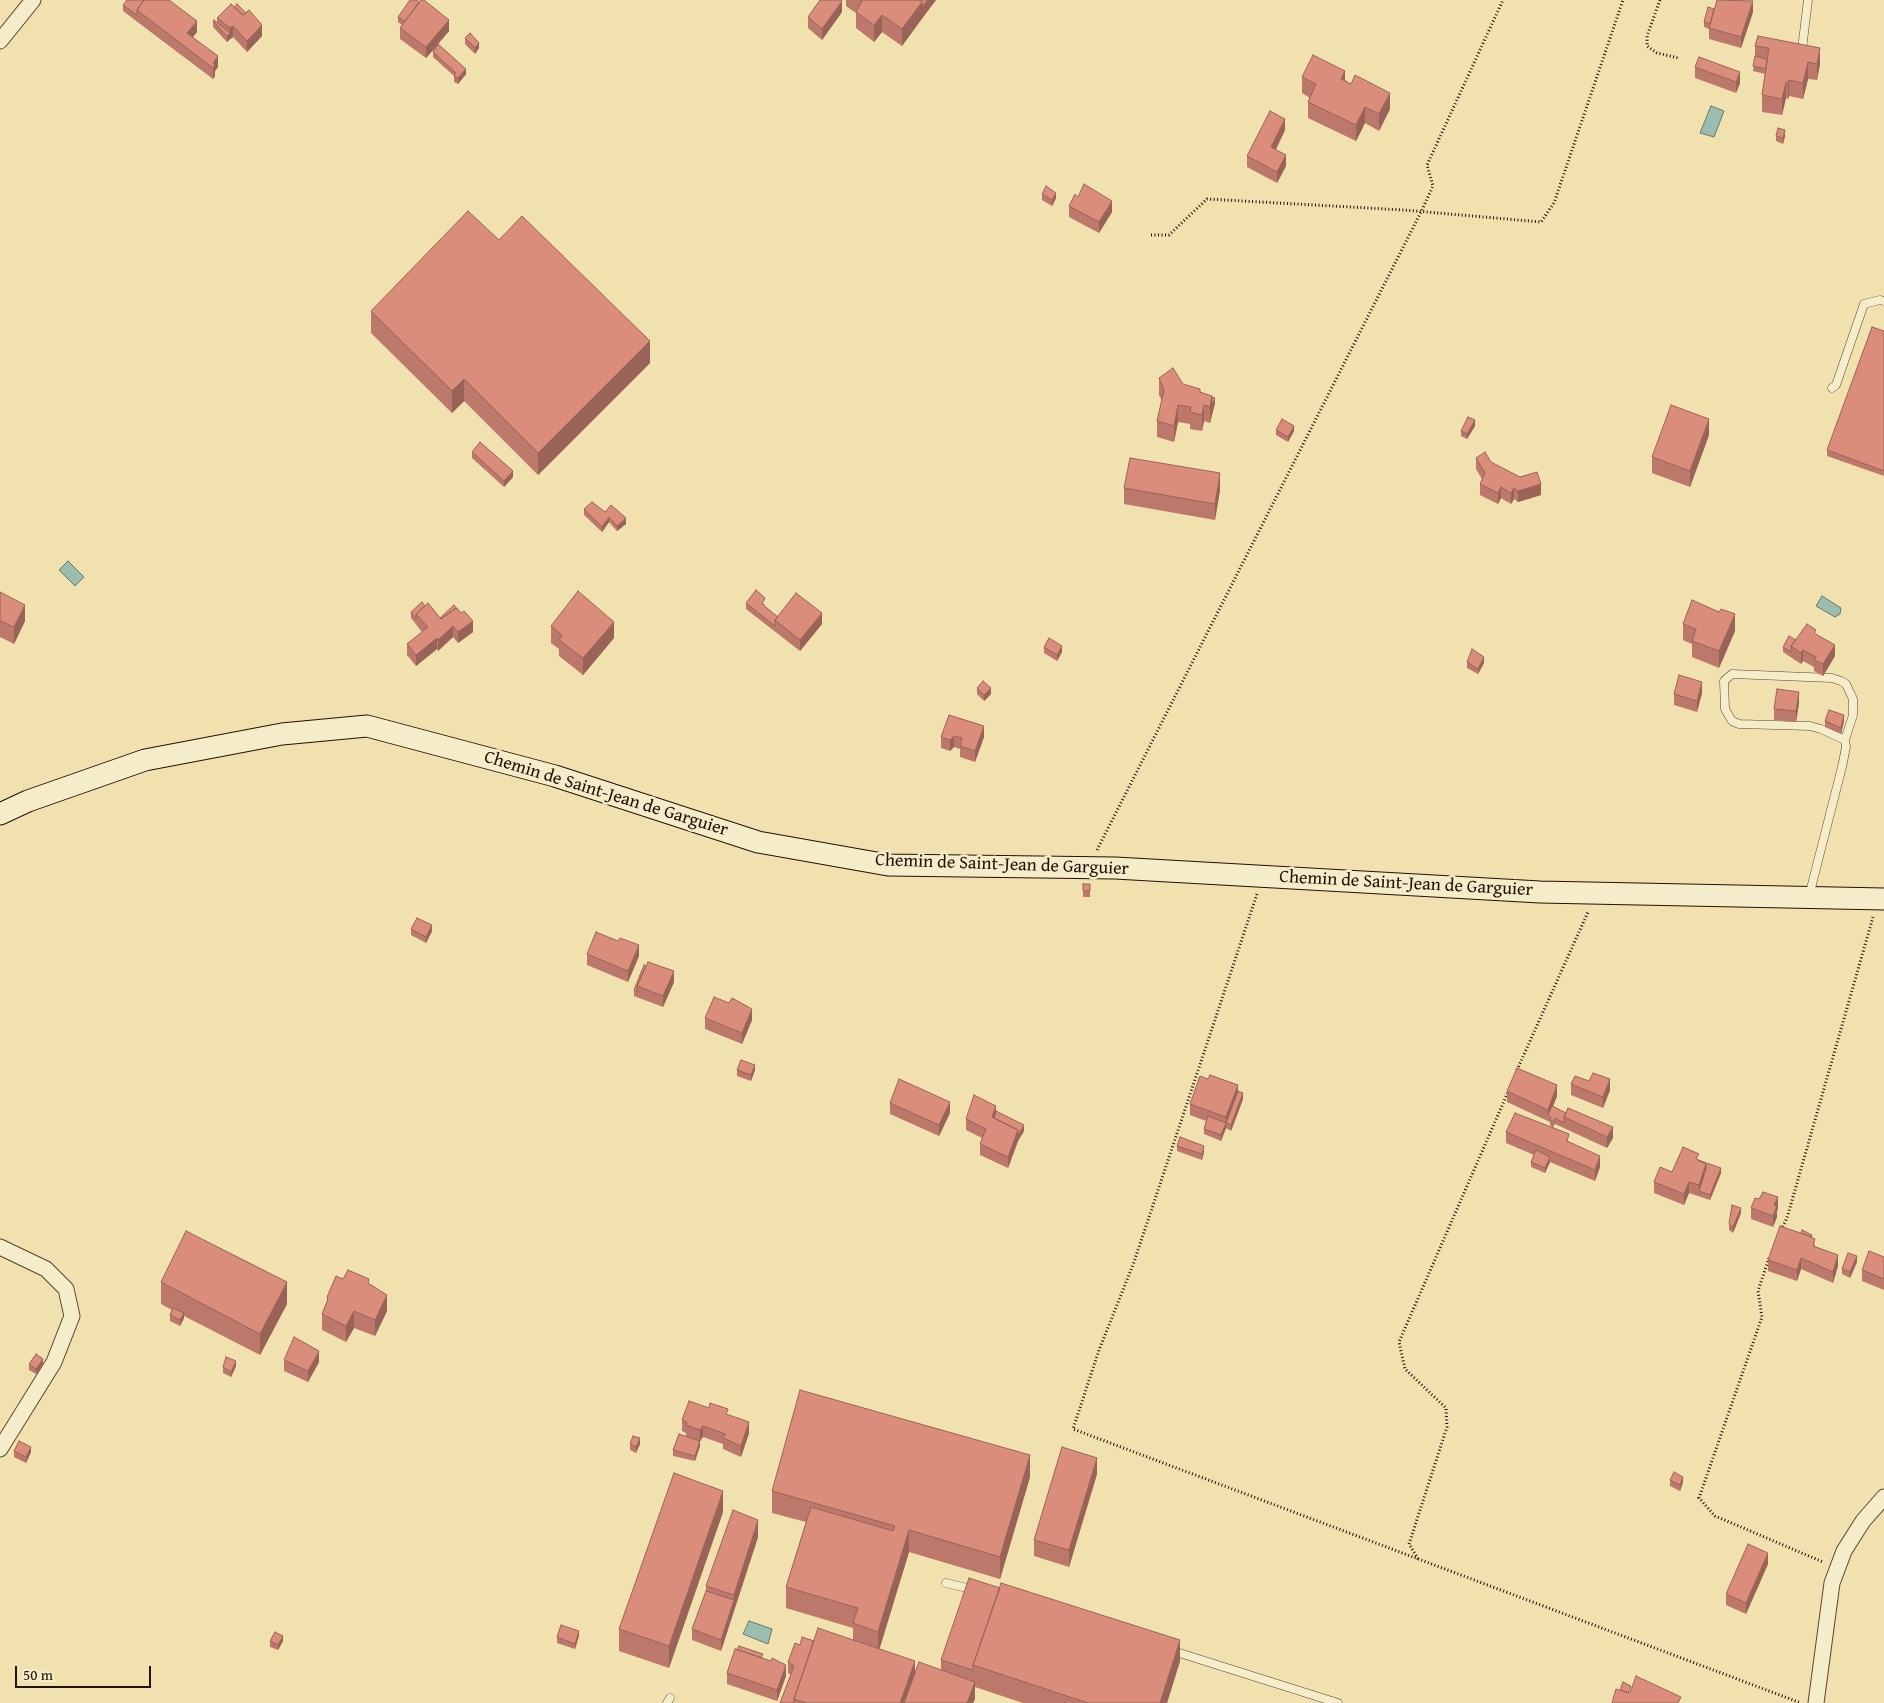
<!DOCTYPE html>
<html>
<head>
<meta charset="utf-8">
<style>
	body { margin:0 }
	#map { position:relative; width:1884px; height:1703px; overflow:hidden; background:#f0e1ae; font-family:"Gentium Book Plus",serif }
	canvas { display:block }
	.scale { position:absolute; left:15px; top:1666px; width:136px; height:22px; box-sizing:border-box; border:2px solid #231108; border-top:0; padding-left:6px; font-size:15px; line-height:18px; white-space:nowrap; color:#231108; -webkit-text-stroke:4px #f5ecca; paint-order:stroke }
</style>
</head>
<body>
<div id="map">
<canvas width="1884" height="1703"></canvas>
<div class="scale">50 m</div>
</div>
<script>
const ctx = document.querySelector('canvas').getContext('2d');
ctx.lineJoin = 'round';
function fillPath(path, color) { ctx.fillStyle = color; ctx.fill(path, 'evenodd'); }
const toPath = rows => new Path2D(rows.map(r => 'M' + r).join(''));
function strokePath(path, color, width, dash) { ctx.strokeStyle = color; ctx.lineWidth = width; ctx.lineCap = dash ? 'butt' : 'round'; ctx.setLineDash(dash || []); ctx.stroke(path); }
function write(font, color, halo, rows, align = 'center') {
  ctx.font = font + ' "Gentium Book Plus",serif'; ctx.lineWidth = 5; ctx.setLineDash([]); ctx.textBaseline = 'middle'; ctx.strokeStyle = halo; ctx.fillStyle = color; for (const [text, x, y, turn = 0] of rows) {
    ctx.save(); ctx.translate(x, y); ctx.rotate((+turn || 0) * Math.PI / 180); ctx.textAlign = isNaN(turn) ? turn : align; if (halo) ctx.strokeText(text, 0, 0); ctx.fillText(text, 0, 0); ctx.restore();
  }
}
const water = toPath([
	[1711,106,1724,111,1714,137,1700,133,1711,106],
	[68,561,84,577,75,586,59,570,68,561],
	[1822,596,1841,608,1840,614,1835,617,1816,606,1822,596],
	[749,1621,772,1629,768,1644,743,1634,749,1621]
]);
fillPath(water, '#9abdaf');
strokePath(water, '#6a786c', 1);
const lane = toPath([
	[1802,49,1808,0],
	[1832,388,1836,385,1864,304,1880,300,1884,301],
	[1809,896,1842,767,1846,747,1845,740,1821,729,1810,726,1739,724,1732,721,1725,709,1724,681,1732,674,1832,678,1841,681,1846,684,1853,699,1853,715,1845,740],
	[946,1583,975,1590],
	[1170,1650,1338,1703],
	[667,1703,670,1698]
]);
const street = toPath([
	[0,41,33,0],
	[0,1247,46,1269,66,1289,72,1316,54,1362,0,1449],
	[1816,1703,1832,1583,1844,1551,1863,1521,1884,1497]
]);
const secondary = toPath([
	[0,814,28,801,145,760,282,734,367,726,555,776,758,842,888,865,1115,868,1540,892,1884,899]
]);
strokePath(lane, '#564532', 9);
strokePath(street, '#564532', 17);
strokePath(secondary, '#231108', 23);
strokePath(toPath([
	[1660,0,1647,36,1647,46,1657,53,1678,58],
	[1151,235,1169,235,1207,199,1404,210,1541,222,1554,203,1623,0],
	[1097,850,1421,212,1433,186,1427,165,1503,0],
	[1257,894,1134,1262,1099,1350,1073,1429,1801,1703],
	[1517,1070,1588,912],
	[1781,1230,1787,1218,1873,917],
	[1769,1258,1758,1291,1762,1317,1699,1498,1715,1516,1823,1562],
	[1418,1559,1409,1544,1447,1427,1446,1408,1405,1369,1399,1342,1508,1092]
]), '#231108', 3, [1, 2.5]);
strokePath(lane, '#f5ecca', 8);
strokePath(street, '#f5ecca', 15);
strokePath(secondary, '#f5ecca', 21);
fillPath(toPath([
	[846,0,936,0,902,46,882,32,874,42,856,28,856,13,846,6],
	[123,5,197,32,193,37,218,67,215,71,215,76,213,79,123,11],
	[1714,9,1753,12,1741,48,1709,39,1709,29,1704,27,1704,22],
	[842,12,822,40,808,28,808,17],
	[398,17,449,31,438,44,466,74,458,84,454,82,454,76,433,57,433,52,436,47,426,58,400,39,400,28,402,25,398,22],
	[217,18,262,36,247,52,233,37,227,42,213,27,213,21,217,23],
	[1758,36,1820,64,1817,80,1808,79,1803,99,1789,96,1788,99,1786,98,1782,115,1762,112,1762,95,1765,74,1753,71,1755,56,1755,46],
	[465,38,479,48,475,54,465,44],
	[1695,67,1740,83,1736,93,1695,78],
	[1302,77,1345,80,1390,109,1379,131,1365,123,1356,141,1308,118,1308,102,1310,98,1302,93],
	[1285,130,1276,150,1286,166,1277,183,1247,167,1247,156],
	[1776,136,1785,136,1783,144,1776,141],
	[1042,194,1056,198,1052,206,1042,200],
	[1069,206,1112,212,1099,233,1069,217],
	[371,311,650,363,538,475,464,401,452,413,371,333],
	[1884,331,1884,476,1827,456,1827,450],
	[1159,378,1183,384,1200,392,1212,397,1215,403,1210,423,1204,421,1202,431,1190,429,1190,424,1178,422,1174,442,1157,437,1157,421,1162,401,1159,395],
	[1475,426,1467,439,1461,436,1461,431],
	[1276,430,1294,431,1288,442,1276,435],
	[1709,435,1690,487,1652,473,1652,457],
	[472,452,513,477,504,487,472,458],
	[1476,458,1491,462,1541,495,1518,502,1514,499,1511,504,1501,498,1498,504,1480,495,1480,484,1482,479,1476,469],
	[1124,488,1220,490,1215,520,1124,504],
	[584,509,605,512,626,524,617,531,609,522,602,532,584,515],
	[0,592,25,621,14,644,0,637],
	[746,603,765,604,764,606,778,617,822,624,800,651,746,609],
	[425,606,440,618,473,632,458,643,453,637,438,651,437,649,416,666,407,655,407,644,422,632,411,618,411,612],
	[1683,624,1735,631,1719,668,1692,657,1692,644,1683,640],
	[551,626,614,638,583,675,559,656,559,649,551,643],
	[1816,634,1835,656,1823,676,1814,671,1814,667,1803,661,1801,664,1783,652,1783,647,1796,640],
	[1044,647,1062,652,1057,661,1044,653],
	[1467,662,1484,663,1478,674,1467,668],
	[977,688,991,694,984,701,977,694],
	[1702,693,1697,712,1674,705,1674,694],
	[1799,703,1796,722,1774,720,1774,709],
	[949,715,984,737,975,762,960,757,960,749,954,747,950,751,941,748,941,737],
	[1825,721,1844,721,1841,734,1825,727],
	[1083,884,1090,884,1090,897,1083,897],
	[411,929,432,931,426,943,411,935],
	[587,954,639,956,628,982,587,965],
	[646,966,674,982,663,1007,634,996,634,990],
	[705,1018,752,1020,742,1044,705,1029],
	[737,1070,755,1070,751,1081,737,1076],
	[1589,1081,1610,1090,1603,1108,1571,1095,1571,1084],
	[1238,1091,1243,1099,1231,1131,1226,1128,1221,1141,1204,1134,1204,1129,1206,1121,1190,1115,1190,1104],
	[1507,1091,1557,1096,1553,1106,1613,1138,1607,1148,1555,1124,1553,1127,1569,1142,1600,1167,1595,1181,1550,1162,1545,1173,1531,1167,1531,1162,1534,1155,1506,1143,1506,1132,1552,1127,1550,1125,1550,1122,1507,1102],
	[890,1103,950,1113,939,1136,890,1114],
	[996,1111,1024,1131,1018,1141,1008,1168,980,1155,980,1144,982,1138,966,1130,966,1119],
	[1177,1146,1204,1152,1202,1160,1177,1151],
	[1699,1160,1721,1173,1710,1200,1689,1193,1684,1205,1654,1193,1654,1182,1672,1172],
	[1751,1208,1778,1208,1777,1211,1777,1217,1773,1227,1751,1219],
	[1741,1213,1733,1233,1729,1230,1729,1224],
	[1812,1237,1815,1246,1838,1266,1833,1283,1801,1269,1797,1281,1768,1271,1768,1260],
	[1884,1257,1884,1290,1862,1281,1862,1270],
	[1857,1262,1850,1278,1842,1274,1842,1269],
	[343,1279,369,1284,387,1311,375,1336,354,1328,346,1342,322,1330,322,1314,327,1303,327,1297],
	[161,1282,287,1304,260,1355,184,1316,184,1318,180,1326,170,1321,170,1315,172,1310,161,1304],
	[284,1360,319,1362,308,1382,284,1371],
	[29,1364,43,1365,36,1374,29,1370],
	[236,1366,231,1377,223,1373,223,1367],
	[728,1415,749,1433,741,1457,723,1449,723,1444,703,1437,700,1441,700,1446,695,1461,673,1456,673,1450,686,1436,686,1433,682,1431,682,1420],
	[630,1444,640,1444,636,1453,630,1450],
	[14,1451,31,1452,26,1463,14,1457],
	[1097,1474,1069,1567,1034,1556,1034,1540],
	[1030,1477,1000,1579,909,1552,879,1649,915,1673,941,1670,941,1660,1180,1661,1167,1703,1023,1703,975,1687,975,1699,973,1703,780,1703,791,1675,788,1673,788,1662,800,1645,814,1641,853,1640,853,1628,786,1608,786,1587,806,1522,772,1513,772,1491],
	[1670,1480,1683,1482,1680,1491,1670,1486],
	[723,1512,669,1668,619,1651,619,1629],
	[758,1537,721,1651,692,1640,692,1629,706,1591,706,1586],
	[1768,1564,1746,1614,1726,1605,1726,1594],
	[579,1636,575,1649,557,1643,557,1637],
	[270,1641,283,1641,278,1650,270,1647],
	[763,1658,786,1676,777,1701,727,1684,727,1673]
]), '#bc796b');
fillPath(toPath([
	[928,0,936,0,922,18,922,7],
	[842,1,842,12,822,40,822,29],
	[1753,1,1753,12,1741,48,1741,37],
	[922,2,922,18,902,46,902,29],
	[882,15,882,32,874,42,874,25],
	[449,20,449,31,426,58,426,47],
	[197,21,197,32,187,44,187,33],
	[262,25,262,36,247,52,247,41],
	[233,26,233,37,230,39,230,28],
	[230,33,230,39,227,42,227,36],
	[479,43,479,48,475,54,475,48],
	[1820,48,1820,64,1817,80,1817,64],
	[218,56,218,67,215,71,215,76,213,79,213,63],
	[1808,62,1808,79,1803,99,1803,83],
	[466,69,466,74,458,84,458,78],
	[1345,71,1345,88,1341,79],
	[1740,72,1740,83,1736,93,1736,82],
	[1789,80,1789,96,1788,99,1788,83],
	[1786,82,1786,98,1782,115,1782,99],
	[1390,93,1390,109,1379,131,1379,114],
	[1365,107,1365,123,1356,141,1356,125],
	[1285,119,1285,130,1271,158,1271,147],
	[1785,130,1785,136,1783,144,1783,138],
	[1286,155,1286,166,1277,183,1277,172],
	[1056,193,1056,198,1052,206,1052,200],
	[1112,201,1112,212,1099,233,1099,222],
	[650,341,650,363,538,475,538,453],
	[464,379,464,401,452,413,452,391],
	[1212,396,1212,406,1215,398,1215,403,1210,423,1210,407],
	[1178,405,1178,422,1174,442,1174,426],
	[1204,405,1204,421,1202,431,1202,415],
	[1709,419,1709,435,1690,487,1690,471],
	[1475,420,1475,426,1467,439,1467,434],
	[1294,426,1294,431,1288,442,1288,437],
	[513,471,513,477,504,487,504,481],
	[1220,473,1220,490,1215,520,1215,504],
	[1541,484,1541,495,1518,502,1518,491],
	[1501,487,1501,498,1498,504,1498,493],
	[1514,488,1514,499,1511,504,1511,493],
	[609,517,609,522,602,532,602,527],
	[626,518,626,524,617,531,617,526],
	[25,605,25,621,14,644,14,627],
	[822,613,822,624,800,651,800,640],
	[1735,614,1735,631,1719,668,1719,651],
	[473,621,473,632,458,643,458,632],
	[614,622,614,638,583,675,583,658],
	[453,626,453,637,438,651,438,640],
	[437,638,437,649,416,666,416,655],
	[1835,645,1835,656,1823,676,1823,664],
	[1062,646,1062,652,1057,661,1057,655],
	[1803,650,1803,661,1801,664,1801,653],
	[1484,657,1484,663,1478,674,1478,669],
	[1702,682,1702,693,1697,712,1697,701],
	[991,688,991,694,984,701,984,695],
	[1799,692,1799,703,1796,722,1796,711],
	[1844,715,1844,721,1841,734,1841,728],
	[984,726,984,737,975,762,975,751],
	[954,736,954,747,950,751,950,740],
	[432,925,432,931,426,943,426,937],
	[639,945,639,956,628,982,628,971],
	[674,971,674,982,663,1007,663,996],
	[752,1009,752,1020,742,1044,742,1033],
	[755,1065,755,1070,751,1081,751,1075],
	[1610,1079,1610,1090,1603,1108,1603,1097],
	[1238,1085,1238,1096,1226,1123,1226,1117],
	[1557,1085,1557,1096,1549,1116,1548,1115,1548,1110],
	[1243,1093,1243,1099,1231,1131,1231,1125],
	[950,1102,950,1113,939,1136,939,1125],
	[996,1106,996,1117,994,1124,992,1117],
	[1226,1123,1226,1128,1221,1141,1221,1135],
	[1024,1125,1024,1131,1018,1141,1008,1168,1008,1157,1018,1130],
	[1613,1127,1613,1138,1607,1148,1607,1137],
	[1204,1146,1204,1152,1202,1160,1202,1154],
	[1600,1156,1600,1167,1595,1181,1595,1170],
	[1550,1157,1550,1162,1545,1173,1545,1168],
	[1706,1164,1706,1175,1699,1191,1699,1196,1699,1185],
	[1721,1168,1721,1173,1710,1200,1710,1195],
	[1689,1182,1689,1193,1684,1205,1684,1194],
	[1778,1197,1778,1208,1777,1211,1777,1217,1773,1227,1773,1216,1774,1205],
	[1741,1208,1741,1213,1733,1233,1733,1227],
	[1838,1255,1838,1266,1833,1283,1833,1272],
	[1857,1256,1857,1262,1850,1278,1850,1272],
	[1801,1258,1801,1269,1797,1281,1797,1270],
	[287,1282,287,1304,260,1355,260,1334],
	[387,1295,387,1311,375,1336,375,1320],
	[354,1311,354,1328,346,1342,346,1326],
	[184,1313,184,1318,180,1326,180,1320],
	[319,1351,319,1362,308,1382,308,1371],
	[43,1359,43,1365,36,1374,36,1369],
	[236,1361,236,1366,231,1377,231,1372],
	[749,1422,749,1433,741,1457,741,1446],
	[703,1426,703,1437,700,1441,700,1430],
	[640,1438,640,1444,636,1453,636,1447],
	[700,1441,700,1446,695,1461,695,1456],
	[31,1447,31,1452,26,1463,26,1457],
	[1030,1455,1030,1477,1000,1579,1000,1557],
	[1097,1458,1097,1474,1069,1567,1069,1550],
	[1683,1477,1683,1482,1680,1491,1680,1485],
	[723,1491,723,1512,669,1668,669,1646],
	[758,1520,758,1537,721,1651,721,1640,734,1600,734,1595],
	[909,1530,909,1552,878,1654,878,1632],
	[1768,1553,1768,1564,1746,1614,1746,1603],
	[579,1631,579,1636,575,1649,575,1644],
	[283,1636,283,1641,278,1650,278,1645],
	[1180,1640,1180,1661,1167,1703,1160,1703],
	[915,1661,915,1678,906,1703,900,1703],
	[786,1665,786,1676,777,1701,777,1690],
	[975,1682,975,1699,973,1703,967,1703]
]), '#996357');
const building = toPath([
	[127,0,144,0,137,10,137,15,123,5,127,0],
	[144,0,169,0,197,21,187,33,218,56,213,63,215,65,213,68,137,10,144,0],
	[410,0,417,0,419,2,405,21,398,17,410,0],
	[421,0,424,0,449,20,426,47,400,28,421,0],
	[820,0,841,0,842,1,822,29,808,17,820,0],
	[860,0,920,0,922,2,902,29,882,15,874,25,856,12,862,1,860,0],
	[920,0,928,0,922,7,922,2,920,0],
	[1717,0,1753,1,1741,37,1709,28,1717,0],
	[231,4,243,15,249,10,262,25,247,41,233,26,230,28,217,18,231,4],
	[237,4,246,13,243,15,234,7,237,4],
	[1708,7,1714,9,1710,24,1704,22,1708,7],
	[214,20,230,33,227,36,213,21,214,20],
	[470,33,479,43,475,48,465,38,470,33],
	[1758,36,1820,48,1817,64,1808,62,1803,83,1789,80,1788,83,1786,82,1782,99,1762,95,1769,48,1755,46,1758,36],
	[438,44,466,69,458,78,454,76,456,73,433,52,438,44],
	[1313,55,1345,71,1341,79,1351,84,1355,75,1390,93,1379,114,1365,107,1356,125,1308,102,1316,84,1302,77,1313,55],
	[1755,56,1767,59,1766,69,1753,66,1755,56],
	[1699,57,1740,72,1736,82,1695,67,1699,57],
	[1270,111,1285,119,1271,147,1286,155,1277,172,1247,156,1270,111],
	[1778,128,1785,130,1783,138,1776,136,1778,128],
	[1084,184,1112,201,1099,222,1069,206,1075,194,1078,197,1084,184],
	[1046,186,1056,193,1052,200,1042,194,1046,186],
	[468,211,499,240,522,216,650,341,538,453,464,379,452,391,371,311,468,211],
	[1872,327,1884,331,1884,471,1827,450,1872,327],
	[1173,368,1183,384,1200,389,1200,392,1212,396,1210,407,1204,405,1202,415,1190,412,1191,407,1178,405,1174,426,1157,421,1164,390,1159,378,1173,368],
	[1212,397,1215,398,1212,406,1212,397],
	[1671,405,1709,419,1690,471,1652,457,1671,405],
	[1468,417,1475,420,1467,434,1461,431,1468,417],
	[1282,419,1294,426,1288,437,1276,430,1282,419],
	[480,442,513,471,504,481,472,452,480,442],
	[1485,452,1491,462,1520,477,1537,472,1541,484,1518,491,1514,488,1511,493,1501,487,1498,493,1480,484,1485,473,1476,458,1485,452],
	[1130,458,1220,473,1215,504,1124,488,1130,458],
	[592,502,605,512,611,505,626,518,617,526,609,517,602,527,584,509,592,502],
	[756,590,765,598,762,604,778,617,775,620,775,626,746,603,756,590],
	[578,591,614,622,583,658,559,640,562,635,551,626,578,591],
	[0,592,25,605,14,627,0,621,0,592],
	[796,593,822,613,800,640,775,620,796,593],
	[1692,600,1719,612,1721,609,1735,614,1719,651,1692,641,1696,629,1683,624,1692,600],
	[422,602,425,606,416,614,416,619,411,612,422,602],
	[428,603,441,619,456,608,461,613,464,611,473,621,458,632,453,626,438,640,437,638,416,655,407,644,428,627,416,614,428,603],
	[454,605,461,613,456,608,441,619,440,618,454,605],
	[1807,624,1816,630,1814,633,1835,645,1823,664,1814,660,1816,657,1803,650,1801,653,1791,646,1807,624],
	[1789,636,1796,640,1791,646,1791,652,1783,647,1789,636],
	[1049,638,1062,646,1057,655,1044,647,1049,638],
	[1472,649,1484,657,1478,669,1467,662,1472,649],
	[1679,675,1702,682,1697,701,1674,694,1679,675],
	[983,681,991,688,984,695,977,688,983,681],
	[1777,689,1799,692,1796,711,1774,709,1777,689],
	[1829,710,1844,715,1841,728,1825,721,1829,710],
	[949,715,984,726,975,751,960,746,962,738,954,736,950,740,941,737,949,715],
	[1083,884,1090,884,1090,891,1083,891,1083,884],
	[417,918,432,925,426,937,411,929,417,918],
	[596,932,618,941,620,938,639,945,628,971,587,954,596,932],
	[648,962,674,971,663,996,637,986,648,962],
	[644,965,646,966,637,986,637,992,634,990,644,965],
	[714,997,729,1003,732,998,752,1009,742,1033,705,1018,714,997],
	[741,1060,755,1065,751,1075,737,1070,741,1060],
	[1517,1068,1557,1085,1548,1110,1507,1091,1517,1068],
	[1593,1073,1610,1079,1603,1097,1571,1084,1575,1076,1589,1081,1593,1073],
	[1210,1075,1238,1085,1226,1117,1190,1104,1200,1076,1208,1079,1210,1075],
	[899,1079,950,1102,939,1125,890,1103,899,1079],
	[1238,1091,1243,1093,1231,1125,1226,1123,1238,1091],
	[974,1095,996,1106,992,1117,1018,1130,1008,1157,980,1144,986,1129,966,1119,974,1095],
	[1552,1106,1566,1113,1564,1117,1564,1123,1555,1118,1553,1122,1550,1120,1551,1117,1548,1115,1552,1106],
	[1568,1108,1613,1127,1607,1137,1564,1117,1568,1108],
	[996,1111,1024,1125,1018,1136,1018,1130,994,1118,996,1111],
	[1515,1113,1569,1134,1567,1141,1600,1156,1595,1170,1506,1132,1515,1113],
	[1208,1116,1226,1123,1221,1135,1204,1129,1208,1116],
	[1180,1137,1204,1146,1202,1154,1177,1146,1180,1137],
	[1683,1147,1699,1154,1696,1159,1706,1164,1699,1185,1689,1182,1684,1194,1654,1182,1660,1167,1672,1172,1683,1147],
	[1536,1150,1550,1157,1545,1168,1531,1162,1536,1150],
	[1698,1160,1721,1168,1710,1195,1699,1191,1706,1169,1706,1164,1698,1160],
	[1763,1192,1778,1197,1774,1205,1777,1206,1773,1216,1751,1208,1755,1198,1759,1199,1763,1192],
	[1732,1205,1741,1208,1733,1227,1729,1224,1732,1205],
	[1780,1226,1809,1236,1815,1239,1813,1246,1838,1255,1833,1272,1801,1258,1797,1270,1768,1260,1780,1226],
	[1802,1230,1812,1235,1811,1237,1801,1233,1802,1230],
	[186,1231,287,1282,260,1334,161,1282,186,1231],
	[1869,1251,1884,1257,1884,1279,1862,1270,1869,1251],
	[1848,1253,1857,1256,1850,1272,1842,1269,1848,1253],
	[348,1270,369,1279,368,1283,387,1295,375,1320,354,1311,346,1326,322,1314,328,1299,327,1297,336,1276,343,1279,348,1270],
	[173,1308,184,1313,180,1320,170,1315,173,1308],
	[294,1337,319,1351,308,1371,284,1360,294,1337],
	[36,1354,43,1359,36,1369,29,1364,36,1354],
	[226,1357,236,1361,231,1372,223,1367,226,1357],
	[800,1390,1030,1455,1000,1557,909,1530,878,1632,853,1623,858,1608,786,1587,811,1507,893,1531,895,1526,772,1491,800,1390],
	[689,1401,709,1408,710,1403,728,1409,726,1414,749,1422,741,1446,723,1438,725,1434,703,1426,700,1430,686,1425,687,1422,682,1420,689,1401],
	[679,1434,700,1441,695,1456,673,1450,679,1434],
	[633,1436,640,1438,636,1447,630,1444,633,1436],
	[19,1441,31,1447,26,1457,14,1451,19,1441],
	[1062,1447,1097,1458,1069,1550,1034,1540,1062,1447],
	[1674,1472,1683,1477,1680,1485,1670,1480,1674,1472],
	[674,1473,723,1491,669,1646,619,1629,674,1473],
	[733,1510,758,1520,734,1595,706,1586,733,1510],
	[1748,1544,1768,1553,1746,1603,1726,1594,1748,1544],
	[969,1578,1000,1588,973,1665,973,1670,941,1660,969,1578],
	[1001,1583,1180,1640,1160,1703,1088,1703,973,1665,1001,1583],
	[706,1591,734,1600,721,1640,692,1629,706,1591],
	[561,1625,579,1631,575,1644,557,1637,561,1625],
	[818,1628,915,1661,900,1703,806,1703,794,1699,818,1628],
	[275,1632,283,1636,278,1645,270,1641,275,1632],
	[802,1637,814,1641,794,1699,794,1703,780,1703,794,1666,788,1662,795,1643,800,1645,802,1637],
	[739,1646,763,1654,761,1658,737,1649,739,1646],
	[735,1649,771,1661,772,1658,786,1665,777,1690,727,1673,735,1649],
	[919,1662,975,1682,967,1703,904,1703,919,1662],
	[1636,1676,1681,1697,1678,1703,1612,1703,1616,1689,1630,1693,1636,1676],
	[1623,1682,1631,1686,1628,1693,1620,1690,1623,1682]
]);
fillPath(building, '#db8d7c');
strokePath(building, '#996357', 1);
write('18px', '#231108', '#f5ecca', [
	["Chemin de Saint-Jean de Garguier",606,794,17],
	["Chemin de Saint-Jean de Garguier",1002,865,2],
	["Chemin de Saint-Jean de Garguier",1406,884,3]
]);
</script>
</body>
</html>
